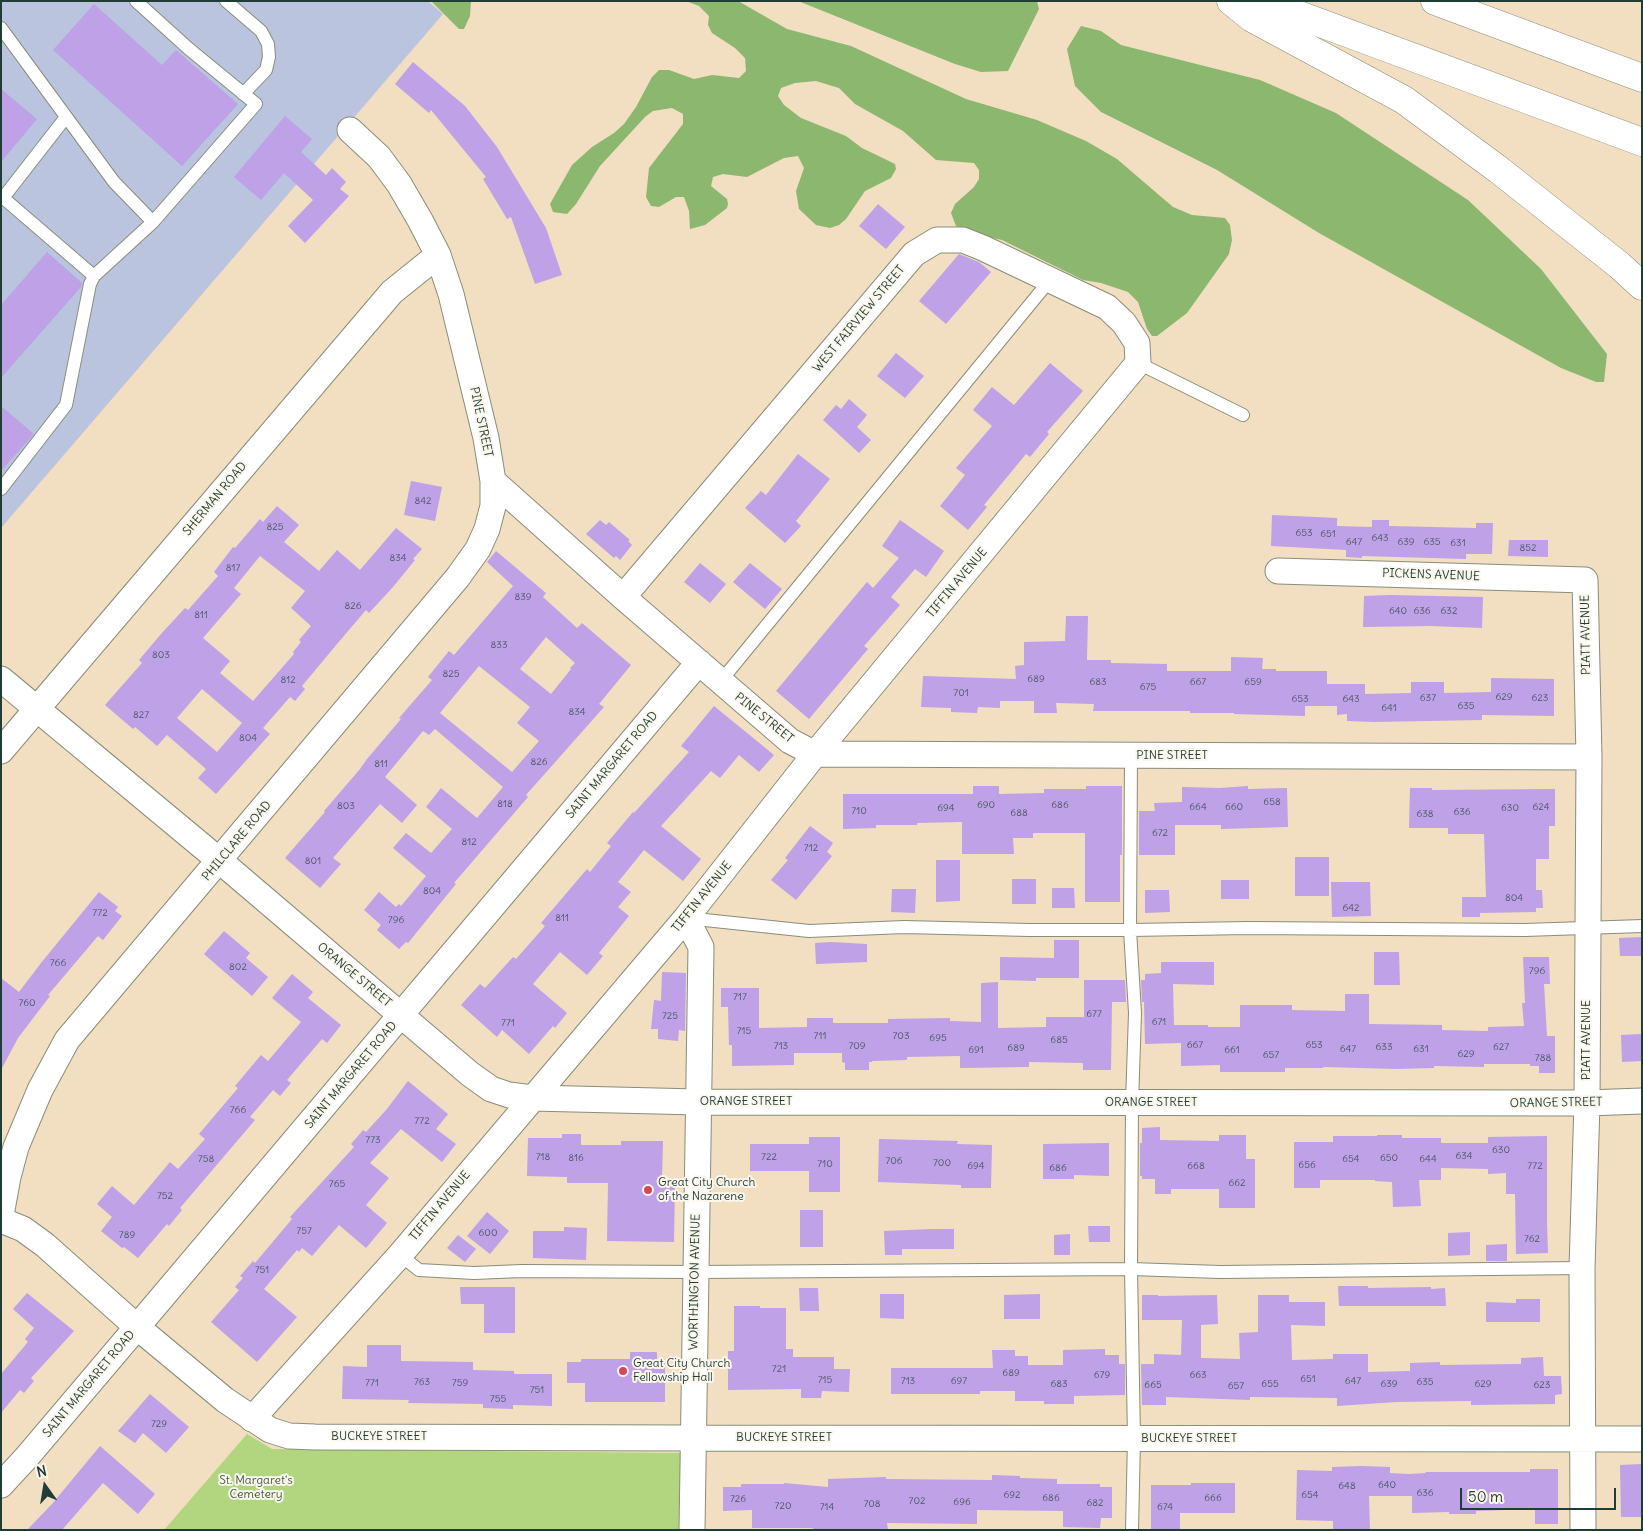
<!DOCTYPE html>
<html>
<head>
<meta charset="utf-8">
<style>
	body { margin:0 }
	#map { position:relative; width:1643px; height:1531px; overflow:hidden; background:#f2dec1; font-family:Delius,sans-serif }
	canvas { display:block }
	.frame { position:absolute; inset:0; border:2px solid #1f3d34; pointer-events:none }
	.north { position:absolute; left:20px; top:1461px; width:50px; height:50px; -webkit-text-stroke:4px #fbf7ec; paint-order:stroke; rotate:347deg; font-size:14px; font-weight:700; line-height:20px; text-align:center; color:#1f3d34 }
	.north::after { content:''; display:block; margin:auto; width:18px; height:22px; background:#1f3d34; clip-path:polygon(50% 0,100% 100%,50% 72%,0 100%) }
	.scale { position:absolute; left:1460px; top:1488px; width:156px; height:22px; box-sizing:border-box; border:2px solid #1f3d34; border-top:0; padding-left:6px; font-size:15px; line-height:18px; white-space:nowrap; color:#1f3d34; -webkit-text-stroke:4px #fbf7ec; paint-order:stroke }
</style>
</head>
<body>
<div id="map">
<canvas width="1643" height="1531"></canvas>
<div class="frame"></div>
<div class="north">N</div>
<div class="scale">50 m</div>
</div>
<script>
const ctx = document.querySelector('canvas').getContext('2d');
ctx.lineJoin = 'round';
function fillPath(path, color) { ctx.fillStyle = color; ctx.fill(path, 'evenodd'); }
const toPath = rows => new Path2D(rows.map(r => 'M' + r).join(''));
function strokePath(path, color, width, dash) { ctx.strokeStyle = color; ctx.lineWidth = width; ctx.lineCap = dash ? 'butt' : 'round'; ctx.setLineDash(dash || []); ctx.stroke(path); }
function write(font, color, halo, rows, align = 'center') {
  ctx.font = font + ' Delius,sans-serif'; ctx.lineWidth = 4; ctx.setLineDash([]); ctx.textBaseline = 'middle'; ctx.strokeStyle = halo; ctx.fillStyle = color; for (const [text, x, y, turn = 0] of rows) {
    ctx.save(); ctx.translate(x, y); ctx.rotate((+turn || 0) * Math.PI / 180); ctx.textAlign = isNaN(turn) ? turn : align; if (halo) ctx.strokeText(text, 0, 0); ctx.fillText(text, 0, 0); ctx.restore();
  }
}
fillPath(toPath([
	[1,1,428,1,443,14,1,528]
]), '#bac4de');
fillPath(toPath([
	[247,1434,272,1449,683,1453,683,1530,164,1530]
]), '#b1d67f');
fillPath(toPath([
	[431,1,471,1,470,16,464,29,459,29],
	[686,1,738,1,787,29,851,46,966,99,1037,120,1086,141,1117,159,1173,207,1192,215,1225,218,1230,225,1232,240,1229,254,1187,313,1157,336,1152,336,1147,329,1138,302,1128,292,1101,283,1083,280,1002,240,975,234,956,226,951,213,955,204,974,187,979,179,979,170,974,163,936,160,903,131,855,104,839,88,816,81,795,83,781,88,778,96,784,105,801,118,846,136,862,148,895,164,896,169,891,178,865,191,846,219,839,225,830,228,816,225,799,209,796,191,804,168,798,156,784,158,747,177,723,174,713,177,711,186,727,199,728,204,727,208,705,225,690,229,689,211,684,197,676,197,659,207,651,206,646,197,649,168,683,124,683,114,672,108,653,111,645,117,600,166,576,204,567,214,553,212,550,204,572,165,592,147,614,133,624,124,636,107,652,77,659,70,669,70,694,79,712,75,739,78,746,71,745,58,735,48,712,33,708,25,709,16,699,6],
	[798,1,1037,1,1039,9,1008,71,981,72,955,64],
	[1081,26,1101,31,1121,45,1260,80,1336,113,1468,200,1541,269,1607,354,1604,382,1596,382,1561,368,1319,233,1217,170,1101,112,1075,86,1067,49]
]), '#8cb76e');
fillPath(toPath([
	[94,4,162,65,176,50,238,104,182,166,53,50],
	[413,62,465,106,497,147,546,228,562,275,535,284,511,217,507,219,483,179,486,177,431,110,429,113,395,84],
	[1,89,37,119,1,162],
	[285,116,312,139,301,152,326,175,332,168,346,182,340,189,349,196,305,243,288,226,313,200,284,173,261,200,234,177],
	[878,204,905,227,886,249,859,226],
	[47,252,82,283,81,287,1,378,1,305],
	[959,254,979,262,991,272,946,324,919,301],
	[896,353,924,376,905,398,877,376],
	[1050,363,1083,391,1047,432,1049,434,1030,457,1026,454,984,505,987,507,968,530,940,506,965,475,956,468,992,426,973,410,992,387,1014,405],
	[849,399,867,415,857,427,871,440,859,453,823,420,836,405,841,409],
	[1,406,34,434,1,471],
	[798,454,830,479,796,521,801,526,785,543,745,508,761,491,766,495],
	[411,481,442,487,435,521,404,515],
	[277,506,299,525,284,542,319,571,337,550,360,570,396,528,422,549,413,559,415,560,393,587,369,613,366,610,337,644,302,686,305,689,295,701,290,697,263,728,270,734,216,794,198,778,206,769,167,735,157,746,135,727,133,729,105,705,142,663,139,660,161,634,185,608,188,610,218,576,214,572,233,547,235,548,260,519,263,522],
	[260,556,305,591,291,608,311,626,299,640,301,642,293,652,294,654,253,701,220,673,230,661,203,638,241,594,234,588],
	[202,689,242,723,217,752,177,718],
	[1272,515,1337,518,1337,526,1372,527,1372,520,1389,520,1389,526,1476,528,1476,523,1493,523,1492,554,1466,554,1466,559,1362,556,1362,558,1346,557,1346,550,1271,546],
	[600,520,606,525,609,522,630,540,628,541,632,545,620,560,616,556,614,558,586,534],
	[900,520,944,551,926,577,915,569,891,597,900,605,864,646,868,649,809,719,776,691,867,582,873,588,899,558,882,546],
	[1509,540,1548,540,1548,557,1508,556],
	[496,551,546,593,543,597,577,628,582,623,631,665,599,704,604,707,526,795,528,797,454,883,456,884,408,943,406,942,399,949,377,930,381,925,364,910,379,892,396,907,399,904,401,906,426,876,393,848,406,833,431,853,452,829,426,807,441,788,477,818,503,787,435,729,429,735,423,731,385,777,417,805,402,823,380,804,333,858,341,864,320,888,285,858,325,812,324,811,360,769,367,759,401,719,399,718,432,680,428,677,449,651,454,655,513,586,487,562],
	[546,637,575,663,570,668,571,669,551,694,520,669],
	[479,666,530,707,517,723,539,741,512,772,440,713],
	[700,563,726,584,710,603,684,582],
	[750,563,782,589,765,609,733,582],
	[1390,595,1483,597,1482,628,1430,626,1363,627,1364,596],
	[1066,616,1088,616,1087,660,1111,660,1111,663,1167,664,1167,671,1231,671,1231,657,1263,658,1262,669,1276,669,1276,671,1327,671,1327,684,1365,684,1365,694,1411,693,1411,682,1444,682,1444,693,1491,692,1491,678,1554,679,1554,716,1482,715,1482,720,1374,722,1347,721,1347,714,1337,715,1337,706,1305,706,1305,716,1234,714,1234,713,1190,713,1190,711,1093,711,1094,704,1056,703,1057,713,1034,713,1034,701,1000,701,1000,708,978,707,977,713,951,712,951,708,921,707,923,676,1016,679,1015,666,1024,665,1024,642,1065,641],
	[714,706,774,755,759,772,739,755,720,778,711,771,661,826,701,859,683,881,644,850,618,882,631,892,618,907,629,916,599,953,603,956,587,975,560,952,533,984,567,1013,555,1028,553,1026,529,1054,502,1030,497,1037,461,1005,480,984,485,988,513,957,516,959,545,926,541,923,587,869,590,872,611,846,607,843,633,812,634,813,689,752,681,746],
	[973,786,999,786,999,794,1044,793,1044,789,1086,789,1086,786,1122,786,1122,855,1120,855,1120,902,1085,902,1085,833,1033,833,1033,838,1013,838,1014,854,962,854,962,822,917,823,917,825,876,825,876,828,843,829,843,794,973,794],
	[1248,786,1248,789,1287,788,1288,827,1221,829,1221,825,1175,825,1175,855,1139,855,1139,811,1155,811,1154,803,1182,802,1182,787,1220,788],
	[1410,788,1432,788,1432,790,1555,789,1555,826,1549,826,1549,859,1536,859,1536,890,1542,890,1543,908,1536,908,1536,912,1480,913,1480,917,1462,917,1462,897,1486,897,1484,834,1448,834,1448,828,1409,828],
	[810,826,833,843,827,852,832,856,796,900,771,880,788,860,785,858],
	[1295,857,1329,857,1329,896,1295,896],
	[936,860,960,860,960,901,936,902],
	[1012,879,1036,879,1036,904,1012,904],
	[1221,880,1249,880,1249,899,1221,899],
	[1331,882,1370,882,1371,916,1332,917],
	[1052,888,1074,888,1075,908,1052,908],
	[892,889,916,889,915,913,891,912],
	[1145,890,1169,890,1170,912,1145,913],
	[99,892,118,907,115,911,122,916,103,940,98,936,48,995,50,996,18,1038,1,1070,1,978,19,992,41,963],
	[224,931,250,953,246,958,268,977,252,996,204,954],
	[1642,937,1642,956,1620,956,1619,938],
	[1054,940,1079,940,1079,978,1036,978,1036,981,1000,980,1000,957,1054,958],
	[831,942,867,944,867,962,816,964,815,943],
	[1374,952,1399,952,1400,985,1374,985],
	[1523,957,1549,957,1550,984,1544,984,1547,1036,1555,1036,1555,1073,1539,1073,1539,1066,1530,1066,1530,1064,1484,1064,1484,1067,1434,1066,1434,1068,1397,1069,1323,1067,1323,1068,1285,1068,1285,1072,1220,1072,1220,1065,1181,1066,1181,1043,1145,1044,1144,1002,1142,1002,1141,980,1145,980,1145,974,1161,973,1161,962,1214,962,1214,985,1173,984,1174,1025,1208,1025,1208,1027,1240,1027,1240,1005,1292,1005,1292,1010,1345,1011,1345,994,1369,994,1369,1024,1442,1025,1442,1030,1488,1031,1488,1027,1524,1026,1522,1003,1525,1003],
	[662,972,686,973,685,1031,679,1030,678,1041,658,1039,658,1029,651,1029,654,1000,661,1001],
	[292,974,313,992,308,998,341,1025,327,1043,322,1039,287,1080,291,1083,280,1096,273,1090,250,1117,255,1120,180,1208,182,1210,169,1226,167,1224,138,1258,124,1247,122,1248,101,1231,112,1217,97,1204,112,1186,134,1205,170,1162,178,1169,205,1139,199,1134,238,1088,235,1086,261,1055,268,1061,301,1022,272,998],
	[1084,980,1125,980,1126,1002,1112,1002,1111,1070,1083,1070,1083,1063,1029,1062,1029,1067,960,1068,960,1056,907,1057,907,1060,872,1061,872,1062,869,1062,869,1070,845,1070,845,1063,842,1062,842,1053,794,1053,794,1065,732,1066,732,1045,729,1045,728,1007,721,1007,721,988,759,988,759,1028,807,1027,807,1018,833,1018,833,1023,888,1023,888,1019,950,1018,950,1021,981,1022,981,983,998,982,998,1028,1046,1027,1046,1017,1084,1017],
	[1642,1034,1642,1061,1622,1062,1621,1035],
	[408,1081,448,1114,436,1129,456,1144,442,1162,401,1129,370,1163,389,1178,366,1205,387,1223,366,1248,339,1225,312,1256,302,1248,299,1252,297,1250,264,1289,297,1317,257,1362,211,1322,239,1290,235,1287,243,1278,240,1276,253,1261,255,1263,292,1219,290,1217,354,1147,351,1144,363,1130,366,1132,387,1109],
	[1160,1127,1160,1140,1219,1141,1219,1135,1246,1135,1246,1159,1255,1159,1255,1208,1219,1208,1219,1189,1171,1189,1171,1194,1155,1194,1155,1179,1142,1179,1142,1176,1140,1176,1140,1143,1142,1143,1142,1128],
	[562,1134,581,1134,581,1145,621,1145,621,1141,663,1141,662,1178,675,1178,674,1242,607,1241,608,1183,567,1183,567,1177,527,1176,528,1138,562,1138],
	[1377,1135,1402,1135,1402,1138,1441,1138,1441,1143,1488,1143,1488,1137,1547,1136,1547,1224,1548,1253,1516,1254,1515,1194,1506,1194,1506,1173,1488,1174,1488,1169,1441,1168,1441,1180,1419,1180,1421,1206,1393,1207,1392,1182,1375,1181,1375,1180,1320,1180,1320,1188,1294,1188,1294,1142,1333,1142,1333,1136,1377,1136],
	[809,1137,840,1137,840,1192,809,1192,809,1171,750,1171,750,1144,809,1144],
	[879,1139,958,1141,957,1144,992,1145,991,1188,961,1188,961,1185,878,1182],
	[1109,1143,1109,1176,1074,1175,1074,1179,1043,1179,1043,1144],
	[800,1210,823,1210,823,1247,800,1247],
	[487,1212,509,1231,490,1254,467,1236],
	[1088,1226,1110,1226,1110,1242,1089,1242],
	[564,1227,587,1228,586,1260,533,1258,533,1231,564,1231],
	[932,1229,954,1229,954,1249,902,1249,902,1255,885,1255,884,1231],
	[1470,1232,1470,1255,1448,1256,1448,1233],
	[1070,1234,1070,1255,1054,1255,1054,1235],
	[458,1235,476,1249,465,1262,447,1248],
	[1507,1244,1507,1261,1486,1261,1486,1245],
	[1338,1286,1368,1286,1368,1288,1431,1287,1431,1289,1445,1288,1446,1306,1339,1306],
	[460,1287,515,1287,515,1333,484,1333,484,1304,461,1304],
	[799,1288,818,1288,819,1311,800,1311],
	[27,1293,74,1331,31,1378,34,1381,24,1393,20,1390,1,1413,1,1374,28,1342,25,1339,34,1328,13,1309],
	[880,1294,904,1294,904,1319,880,1318],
	[1040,1294,1040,1319,1004,1319,1004,1295],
	[1142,1295,1158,1295,1158,1296,1217,1295,1218,1324,1201,1325,1201,1358,1240,1359,1239,1333,1258,1332,1258,1295,1289,1295,1289,1302,1325,1302,1325,1326,1291,1325,1292,1360,1333,1359,1333,1354,1368,1354,1368,1372,1410,1371,1410,1363,1440,1362,1440,1365,1521,1364,1521,1358,1543,1357,1544,1376,1561,1376,1562,1394,1555,1395,1555,1404,1471,1405,1471,1401,1397,1402,1337,1406,1337,1398,1250,1397,1250,1400,1166,1397,1166,1405,1142,1405,1141,1364,1154,1364,1154,1354,1181,1355,1182,1320,1142,1320],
	[1516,1299,1540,1299,1540,1322,1486,1322,1486,1302,1516,1303],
	[734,1306,760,1306,760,1308,786,1308,786,1349,793,1349,793,1357,834,1357,834,1369,850,1369,849,1392,822,1391,821,1398,801,1398,801,1389,728,1390,728,1351,734,1351],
	[367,1345,401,1345,401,1361,473,1362,473,1370,514,1371,514,1374,552,1374,552,1406,513,1405,513,1409,483,1408,483,1404,408,1403,409,1400,342,1399,343,1366,367,1367],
	[1105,1349,1105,1355,1119,1355,1119,1364,1125,1364,1125,1395,1074,1396,1074,1404,1044,1404,1044,1401,1015,1401,1015,1391,980,1391,980,1394,891,1394,891,1368,993,1368,992,1350,1015,1350,1015,1356,1028,1356,1028,1365,1063,1365,1063,1350],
	[630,1352,657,1352,657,1359,665,1359,665,1402,585,1402,585,1383,567,1383,567,1362,581,1362,581,1359,630,1359],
	[150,1394,189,1427,166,1453,143,1433,135,1443,118,1431],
	[100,1446,155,1494,138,1514,103,1483,62,1530,27,1530,52,1504],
	[1642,1464,1642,1517,1621,1517,1620,1465],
	[1361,1466,1390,1467,1390,1473,1409,1474,1426,1473,1425,1472,1530,1472,1530,1469,1558,1469,1558,1524,1535,1524,1535,1509,1476,1511,1476,1514,1449,1514,1449,1512,1412,1513,1412,1496,1369,1496,1370,1530,1333,1530,1333,1521,1296,1520,1297,1470,1332,1471,1332,1467],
	[992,1475,1020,1476,1020,1478,1057,1479,1057,1484,1100,1484,1100,1487,1112,1487,1112,1518,1101,1518,1100,1528,1063,1527,1063,1511,977,1510,977,1524,887,1523,888,1530,813,1530,813,1528,752,1528,752,1510,723,1511,723,1487,741,1487,741,1484,784,1484,784,1483,828,1487,828,1479,886,1477,886,1479,992,1480],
	[1191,1483,1235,1483,1235,1513,1180,1513,1180,1530,1151,1530,1151,1485,1191,1485]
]), '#bea1e7');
const service = toPath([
	[226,1,261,31,268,44,269,57,266,70,243,94],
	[1,28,114,182,153,222],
	[1,196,94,276],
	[3,198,66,117],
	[1138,363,1243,415],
	[1,489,66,405,90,284,94,276,153,222,256,104,189,49,136,1],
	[720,682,1050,280],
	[1131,756,1130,930,1135,1013,1132,1103,1131,1269,1134,1439,1132,1530],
	[686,918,809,931,904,927,1029,930,1130,930,1249,928,1525,930,1642,926],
	[400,1255,419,1270,474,1273,522,1271,695,1272,1131,1269,1220,1272,1582,1268]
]);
const minor = toPath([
	[350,130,379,157,399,184,420,220,438,255,451,294,486,438,493,481,623,597,790,741,815,754,1589,757],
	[1278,571,1585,580,1589,757,1587,1103,1582,1268,1583,1530],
	[1,679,220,861,470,1074,491,1089,509,1095,532,1098,698,1102,1587,1103,1642,1101],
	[1,751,392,292,438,255],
	[686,918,701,947,692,1530],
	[1,1215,8,1177,16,1147,40,1090,67,1040,458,577,478,549,487,529,493,506,493,481],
	[1,1220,23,1229,45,1245,137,1327,225,1400,270,1430,289,1436,315,1437,694,1438,1642,1439],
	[252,1419,400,1255,686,918,815,754,1138,363,1137,343,1124,323,1107,307,983,248,963,240,937,240,914,254,623,597],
	[1,1485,26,1458,137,1327,699,662]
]);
const motorway = toPath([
	[1231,1,1252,18,1404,100,1499,170,1619,265,1642,286],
	[1261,1,1642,142],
	[1435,1,1642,78]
]);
strokePath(service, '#888e7a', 14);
strokePath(minor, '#888e7a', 27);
strokePath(motorway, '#888e7a', 29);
strokePath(service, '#fff', 12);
strokePath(minor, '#fff', 25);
strokePath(motorway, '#fff', 28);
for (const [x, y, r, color] of [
	[648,1190,5,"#d1495b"],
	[623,1371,5,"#d1495b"]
]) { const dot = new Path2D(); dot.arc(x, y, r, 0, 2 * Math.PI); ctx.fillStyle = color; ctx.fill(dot); strokePath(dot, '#fbf7ec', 2); }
write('10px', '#475661', null, [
	["842",423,501],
	["825",275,527],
	["653",1304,533],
	["651",1328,534],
	["643",1380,538],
	["647",1354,542],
	["639",1406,542],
	["635",1432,542],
	["631",1458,543],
	["852",1528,548],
	["834",398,558],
	["817",233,568],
	["839",523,597],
	["826",353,606],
	["640",1398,611],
	["636",1422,611],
	["632",1449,611],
	["811",201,615],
	["833",499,645],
	["803",161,655],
	["825",451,674],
	["689",1036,679],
	["812",288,680],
	["683",1098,682],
	["667",1198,682],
	["659",1253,682],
	["675",1148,687],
	["701",961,693],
	["629",1504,697],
	["637",1428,698],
	["623",1540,698],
	["653",1300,699],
	["643",1351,699],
	["635",1466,706],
	["641",1389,708],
	["834",577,712],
	["827",141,715],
	["804",248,738],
	["826",539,762],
	["811",381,764],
	["658",1272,802],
	["818",505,804],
	["690",986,805],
	["686",1060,805],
	["803",346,806],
	["664",1198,807],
	["660",1234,807],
	["624",1541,807],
	["694",946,808],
	["630",1510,808],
	["710",859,811],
	["636",1462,812],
	["688",1019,813],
	["638",1425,814],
	["672",1160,833],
	["812",469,842],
	["712",811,848],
	["801",313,861],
	["804",432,891],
	["804",1514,898],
	["642",1351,908],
	["772",100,913],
	["811",562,918],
	["796",396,920],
	["766",58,963],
	["802",238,967],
	["796",1537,971],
	["717",740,997],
	["760",27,1003],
	["677",1094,1014],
	["725",670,1016],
	["671",1159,1022],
	["771",508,1023],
	["715",744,1031],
	["711",820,1036],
	["703",901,1036],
	["695",938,1038],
	["685",1059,1040],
	["667",1195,1045],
	["653",1314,1045],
	["713",781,1046],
	["709",857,1046],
	["633",1384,1047],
	["627",1501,1047],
	["689",1016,1048],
	["647",1348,1049],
	["631",1421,1049],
	["691",976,1050],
	["661",1232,1050],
	["629",1466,1054],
	["657",1271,1055],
	["788",1543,1058],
	["766",238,1110],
	["772",422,1121],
	["773",373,1140],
	["630",1501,1150],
	["634",1464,1156],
	["718",543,1157],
	["722",769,1157],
	["816",576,1158],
	["650",1389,1158],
	["758",206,1159],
	["654",1351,1159],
	["644",1428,1159],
	["706",894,1161],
	["700",942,1163],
	["710",825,1164],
	["656",1307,1165],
	["694",976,1166],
	["668",1196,1166],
	["772",1535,1166],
	["686",1058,1168],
	["662",1237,1183],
	["765",337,1184],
	["752",165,1196],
	["757",304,1231],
	["600",488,1233],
	["789",127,1235],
	["762",1532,1239],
	["751",262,1270],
	["721",779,1369],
	["689",1011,1373],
	["679",1102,1375],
	["663",1198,1375],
	["651",1308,1379],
	["715",825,1380],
	["713",908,1381],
	["697",959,1381],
	["647",1353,1381],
	["763",422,1382],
	["635",1425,1382],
	["771",372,1383],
	["759",460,1383],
	["683",1059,1384],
	["655",1270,1384],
	["639",1389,1384],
	["629",1483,1384],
	["665",1153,1385],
	["623",1542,1385],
	["657",1236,1386],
	["751",537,1390],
	["755",498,1399],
	["729",159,1424],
	["640",1387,1485],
	["648",1347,1486],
	["636",1425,1493],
	["692",1012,1495],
	["654",1310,1495],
	["686",1051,1498],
	["666",1213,1498],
	["726",738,1499],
	["702",917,1501],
	["696",962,1502],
	["682",1095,1503],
	["708",872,1504],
	["720",783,1506],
	["714",827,1507],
	["674",1165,1507]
]);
write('12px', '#1f3d34', '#fbf7ec', [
	["WEST FAIRVIEW STREET",859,319,-50],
	["PINE STREET",481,422,78],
	["SHERMAN ROAD",215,499,-50],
	["PICKENS AVENUE",1431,575,2],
	["TIFFIN AVENUE",957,583,-50],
	["PIATT AVENUE",1586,635,-91],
	["PINE STREET",764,718,39],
	["PINE STREET",1172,756],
	["SAINT MARGARET ROAD",612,765,-50],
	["PHILCLARE ROAD",237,841,-50],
	["TIFFIN AVENUE",702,897,-51],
	["ORANGE STREET",354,975,40],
	["PIATT AVENUE",1587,1040,-90],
	["SAINT MARGARET ROAD",351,1075,-50],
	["ORANGE STREET",746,1102],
	["ORANGE STREET",1151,1103],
	["ORANGE STREET",1556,1103,-1],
	["TIFFIN AVENUE",440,1206,-50],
	["WORTHINGTON AVENUE",695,1282,-89],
	["SAINT MARGARET ROAD",89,1384,-50],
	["BUCKEYE STREET",379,1437],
	["BUCKEYE STREET",784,1438],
	["BUCKEYE STREET",1189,1439]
]);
write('12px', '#1f3d34', '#fbf7ec', [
	["Great City Church",658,1183],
	["of the Nazarene",658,1197],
	["Great City Church",633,1364],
	["Fellowship Hall",633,1378]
], 'left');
write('12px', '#3c5c43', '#fbf7ec', [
	["St. Margaret's",256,1481],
	["Cemetery",256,1495]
]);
</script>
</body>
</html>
